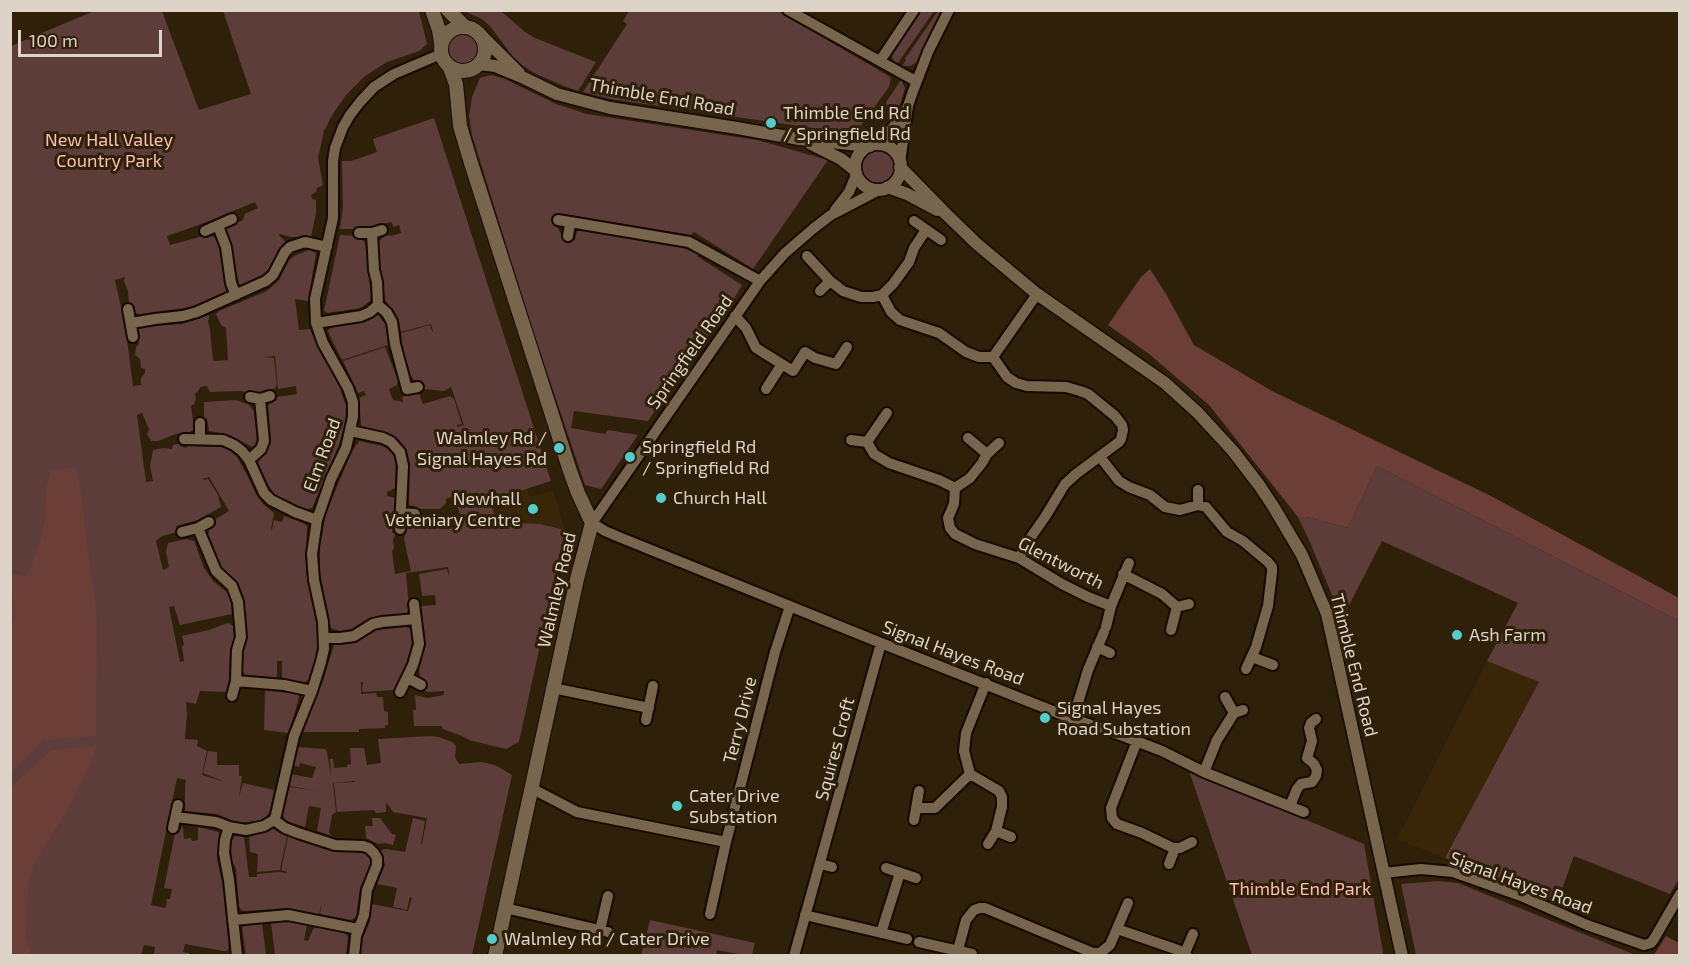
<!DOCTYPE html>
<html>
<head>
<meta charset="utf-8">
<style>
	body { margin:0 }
	#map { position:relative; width:1690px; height:966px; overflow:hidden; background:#2f200a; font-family:"Exo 2",sans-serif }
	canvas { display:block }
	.frame { position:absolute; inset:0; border:12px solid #ddd3c6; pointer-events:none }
	.scale { position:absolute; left:18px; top:30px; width:144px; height:27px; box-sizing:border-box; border:3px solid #ddd3c6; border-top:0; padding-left:8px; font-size:18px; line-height:21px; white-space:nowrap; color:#ddd3c6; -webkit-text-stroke:4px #2f200a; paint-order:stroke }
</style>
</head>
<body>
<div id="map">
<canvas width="1690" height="966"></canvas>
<div class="frame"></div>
<div class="scale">100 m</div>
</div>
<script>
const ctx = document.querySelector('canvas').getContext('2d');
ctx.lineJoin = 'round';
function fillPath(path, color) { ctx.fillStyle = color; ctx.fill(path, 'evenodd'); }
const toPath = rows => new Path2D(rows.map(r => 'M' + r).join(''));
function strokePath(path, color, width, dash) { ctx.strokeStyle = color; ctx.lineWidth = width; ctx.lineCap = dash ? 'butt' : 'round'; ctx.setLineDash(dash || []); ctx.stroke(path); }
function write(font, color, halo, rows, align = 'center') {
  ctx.font = font + ' "Exo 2",sans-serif'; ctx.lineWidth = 6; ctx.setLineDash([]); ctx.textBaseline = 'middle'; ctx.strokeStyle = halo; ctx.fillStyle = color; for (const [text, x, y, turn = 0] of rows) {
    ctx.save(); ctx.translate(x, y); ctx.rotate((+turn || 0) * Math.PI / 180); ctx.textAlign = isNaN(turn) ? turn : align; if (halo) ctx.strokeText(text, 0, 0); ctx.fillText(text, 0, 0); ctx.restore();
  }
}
fillPath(toPath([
	[527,488,530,497,553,490,565,530,540,524,498,522,489,500],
	[1487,661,1540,682,1445,858,1397,839]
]), '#392608');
fillPath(toPath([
	[630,10,778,11,887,75,891,78,889,87,857,131,827,130,611,99,583,92,627,24,623,21],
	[94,11,162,11,199,110,251,94,223,11,419,11,427,44,419,51,387,62,365,76,347,94,334,112,324,131,318,158,323,185,317,188,316,192,311,195,312,199,316,200,316,213,311,237,291,237,280,234,279,235,286,242,277,252,271,267,260,277,241,286,239,284,232,249,226,232,228,227,243,220,245,214,258,208,255,202,207,222,167,236,170,245,203,236,204,238,210,236,215,237,220,250,226,289,225,293,191,307,140,314,135,313,132,305,129,305,128,291,124,281,125,277,115,280,125,325,133,386,141,385,141,378,145,373,145,369,141,368,140,359,135,355,136,347,139,344,137,331,140,327,182,324,209,315,209,319,208,321,210,330,213,361,228,360,226,328,221,325,216,314,219,311,267,291,279,280,289,260,296,255,309,250,316,253,308,301,295,299,299,330,310,329,320,352,339,385,346,406,345,425,341,440,313,506,312,508,307,509,291,503,275,495,268,485,259,465,258,462,271,443,268,405,277,400,277,397,297,394,296,386,278,389,275,356,264,357,274,358,277,385,274,389,264,390,265,393,253,393,240,391,210,392,207,386,200,387,199,390,195,394,196,399,194,404,191,406,194,427,193,430,190,432,176,434,158,441,151,441,147,434,149,429,142,413,137,415,146,482,153,481,150,466,153,450,163,448,172,449,173,445,179,444,180,446,187,448,187,446,221,447,229,450,237,457,246,473,256,494,263,504,274,513,271,530,272,530,274,520,282,522,284,516,303,523,307,526,306,571,316,622,318,643,314,664,309,680,304,682,282,678,282,661,277,661,277,678,246,675,243,672,242,654,247,635,242,594,236,580,222,568,208,536,209,530,216,525,214,520,229,511,209,477,203,479,203,480,208,479,218,495,221,507,198,520,176,526,177,532,162,536,156,541,163,570,169,567,166,552,168,543,186,539,194,541,204,568,213,581,228,593,231,600,232,614,180,625,174,606,169,607,180,662,184,661,182,647,184,644,182,636,209,630,225,624,229,623,233,626,234,638,230,651,229,680,226,692,200,691,196,704,186,702,187,713,185,739,198,740,197,746,207,751,202,775,225,782,203,773,208,751,217,752,217,765,239,765,239,776,242,776,239,797,243,783,274,790,270,811,267,816,259,821,238,823,217,814,185,811,185,786,186,780,177,778,151,905,165,908,167,903,166,899,170,899,172,889,164,888,175,833,178,834,182,827,183,828,184,839,191,838,192,841,198,840,198,827,219,832,217,860,223,886,229,948,227,951,223,951,185,944,183,952,189,953,189,956,154,955,155,947,144,945,141,955,11,956,11,46],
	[464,11,501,11,525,32,535,38,596,62,578,91,564,86,536,74,523,66,507,52,508,50,490,26,482,19],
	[919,11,934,11,898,63,894,61,892,57,894,49],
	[938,11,943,11,917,62,910,66,902,66,906,60,905,59],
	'447 49a16 16 0 1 1 32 0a16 16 0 1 1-32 0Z',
	[491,75,505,79,556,104,587,114,757,140,828,160,753,269,694,232,691,235,557,213,555,223,564,239,575,240,577,230,684,248,698,254,697,256,742,285,729,307,648,421,574,411,571,428,605,434,608,430,638,435,601,489,585,485,533,331,472,135,469,116,472,97,480,78],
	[901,80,905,88,896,119,891,126,886,102],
	[434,118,551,481,489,501,498,522,540,524,565,530,519,742,506,749,469,740,462,736,443,729,442,726,414,726,413,710,416,710,415,695,428,698,444,695,444,691,428,692,423,690,426,682,420,679,418,677,420,675,419,670,425,642,421,606,436,605,435,595,422,596,422,595,419,574,447,569,450,578,448,567,406,573,409,608,407,613,369,618,352,629,340,631,331,628,320,574,320,545,326,513,352,451,359,441,383,446,391,452,396,459,395,488,387,492,387,496,395,498,392,533,396,533,393,540,394,548,392,551,395,574,411,571,404,539,408,523,420,522,421,519,445,519,451,524,451,528,461,527,460,515,454,496,446,499,446,503,440,509,417,509,417,507,409,505,410,463,406,449,398,439,389,433,363,427,361,425,359,398,366,395,364,391,358,393,343,361,385,347,398,380,397,385,389,389,393,400,403,402,402,397,405,396,419,393,423,404,450,396,454,399,462,424,457,425,457,427,464,425,451,387,444,391,424,389,421,380,414,380,410,374,403,351,401,333,430,325,434,335,431,324,401,332,398,317,385,300,380,269,379,241,385,236,389,235,391,236,401,233,399,225,394,227,391,222,368,228,357,227,356,229,340,229,343,207,342,161,351,161,377,152,373,139],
	'862 167a16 16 0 1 1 32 0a16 16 0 1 1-32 0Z',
	[340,235,357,236,357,238,364,241,369,256,369,279,371,294,370,301,361,308,327,313,324,311],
	[378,315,386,325,388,345,342,360,330,336,328,331,329,329,334,326,362,323],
	[235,400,248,404,254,411,257,439,255,445,252,447,230,435,209,431,207,418,204,418,204,402],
	[1377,466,1679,621,1680,877,1670,894,1574,856,1558,900,1445,858,1539,682,1487,661,1518,603,1382,541,1342,619,1309,540,1298,517,1307,517,1348,528],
	[406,627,411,629,412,644,408,662,394,690,362,692,363,682,361,682,361,694,376,693,377,697,383,697,384,711,388,712,388,725,385,725,385,728,359,729,359,732,301,732,323,681,334,645,356,643,370,632,377,630],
	[265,690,297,694,299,696,295,712,288,733,264,730],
	[430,736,439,737,452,742,456,746,455,757,459,764,481,762,495,765,512,775,472,955,360,955,360,944,370,921,372,904,408,911,412,898,410,897,407,910,393,907,397,888,377,884,385,865,381,850,386,849,405,852,413,818,425,821,421,844,422,844,427,818,393,812,386,802,386,812,376,813,374,810,337,812,334,783,355,782,354,781,333,783,336,812,332,815,329,832,332,836,317,831,321,808,309,806,305,827,289,822,285,820,283,815,288,789,290,787,318,791,289,786,291,774,312,778,316,767,300,763,299,767,293,765,296,747,325,749,327,752,331,776,330,759,333,759,334,768,347,767,347,765,351,764,350,748,364,748,367,765,381,763,378,739],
	[1189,771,1364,844,1383,952,1382,955,1252,955],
	[372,818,380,818,392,834,396,835,393,845,385,843,378,844,366,838,365,826,373,826],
	[273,829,287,836,280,870,257,872,258,854,250,852,249,837],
	[235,836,244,837,249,877,257,877,257,874,279,872,287,873,287,872,281,870,288,836,333,850,365,853,370,859,370,866,360,888,356,917,351,920,320,914,322,902,319,914,289,908,245,911,241,910,239,906,236,868,232,862,231,846,232,839],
	[1439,881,1458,883,1633,954,1632,956,1416,955,1401,884],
	[650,920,755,943,752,955,743,955,717,950,716,955,641,955],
	[291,921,307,925,304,940,308,941,313,929,316,927,345,933,348,937,346,955,275,955,271,923],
	[262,923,266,955,246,955,242,928,246,925]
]), '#5d3d39');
fillPath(toPath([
	[1150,269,1166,294,1194,345,1272,391,1491,496,1679,598,1679,621,1377,466,1348,528,1307,517,1298,517,1209,405,1149,354,1108,325,1141,277],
	[74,468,78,474,97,617,96,736,44,740,11,772,10,632,15,617,11,587,11,573,27,577,40,543,45,520,46,490,51,470],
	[96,746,87,772,60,822,33,865,28,884,26,937,31,955,11,955,11,787,52,750],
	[1666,936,1679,943,1679,955,1654,955]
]), '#6b3e38');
const minor = toPath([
	[788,10,903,74,916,81],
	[880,61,914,10],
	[877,144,891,130,907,108],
	[900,162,908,106,912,94,928,52,949,10],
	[881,189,831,215,814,228,785,253,760,281,592,523,605,531,619,537,881,643,1073,719,1110,731,1162,751,1204,772,1304,812],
	[835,210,849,192,856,175],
	[558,220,689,242,760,281],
	[914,221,941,240],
	[218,226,226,247,231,283,236,295],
	[205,231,232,219],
	[359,233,372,233,382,230],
	[568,236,570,223],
	[807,256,830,281,843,291,861,297,873,297,882,295,893,284,909,262,914,248,926,230],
	[820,291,830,281],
	[882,295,891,312,900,320,939,333,966,352,979,357,993,357,1037,294],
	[378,305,387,313,392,322,395,344,407,389,418,387],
	[128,309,133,337],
	[735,316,746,328,756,348,793,371,805,352,815,358,836,364,847,347],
	[132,323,155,319,183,316,197,312,266,281,273,275,285,252,290,247,305,242,327,247],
	[316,323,361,316,370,312,378,305,377,282,374,270,372,233],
	[993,357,1007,377,1016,383,1027,386,1066,387,1080,391,1088,394,1115,416,1122,425,1123,430,1121,439,1119,442,1076,474,1065,484,1045,517,1031,537,1019,558],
	[766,389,782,364],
	[250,397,260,399,270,396],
	[200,423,200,439],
	[351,431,383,438,391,442,400,452,403,466,400,529],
	[968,438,987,454],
	[184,439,223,440,234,445,242,451,249,460,264,493,271,500,295,512,317,520],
	[851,440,867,442,887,413],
	[867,442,874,454,889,463,939,480,955,488],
	[1100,457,1119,481,1129,487,1150,495,1165,507,1180,510,1198,505,1206,507,1227,532,1243,541,1268,562,1272,567,1272,572,1268,606,1256,647,1246,669],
	[249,460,261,449,264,441,260,399],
	[955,488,954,504,948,518,950,528,955,534,975,544,1019,558,1062,584,1088,597,1111,606],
	[955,488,970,478,982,463,987,454,999,443],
	[1198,490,1198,505],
	[401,513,415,514],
	[198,528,216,571,232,586,238,602,241,637,237,650,236,681,232,696],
	[182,532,198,528,209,522],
	[1123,574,1162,594,1177,607],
	[1106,627,1111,606,1129,563],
	[1171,630,1177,607,1189,604],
	[324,638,340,638,354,636,373,624,382,622,416,619],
	[1097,647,1110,653],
	[1252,657,1273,665],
	[408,678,421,685],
	[236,681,284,685,312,691],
	[986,683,966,733,964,751,970,774,999,791,1002,797,1002,807,996,831,988,844],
	[553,688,649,708],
	[400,692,413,665,419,644,414,604],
	[1225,697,1234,713],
	[1073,719,1088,670,1104,632],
	[646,720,653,686],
	[1137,741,1111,808,1112,818,1117,824,1142,833,1173,848,1180,848,1192,842],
	[1204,772,1217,740,1234,713,1243,710],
	[531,788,577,812,726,842],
	[1290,806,1297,789,1301,784,1312,782,1316,776,1317,770,1314,764,1307,758,1312,741,1309,728,1311,723,1316,719],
	[916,808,935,808,970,774],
	[176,817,216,822,229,827,246,830,264,826,274,820,276,815,294,736,312,691,321,662,324,649,323,622,314,580,312,554,317,520,331,479,346,448,353,417,353,402,348,388,323,343,316,323,315,299,333,218,333,161,335,148,343,127,350,115,360,102,374,87,394,74,441,54],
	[274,820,285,828,298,833,335,845,363,846,369,848,374,853,377,858,377,865,367,890,364,915,356,936,354,956],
	[914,820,919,791],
	[229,827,225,840,224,853,229,880,237,956],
	[173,828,178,805],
	[996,831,1011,837],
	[820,864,832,867],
	[1169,864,1175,848],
	[886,868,916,878],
	[1383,873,1421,869,1453,872,1521,896,1587,925,1644,945,1651,943,1654,939,1680,894],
	[505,908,608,932],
	[710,914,726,842,775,652,790,606],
	[805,915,907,939],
	[233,920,288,915,358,929],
	[1117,929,1178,950,1187,956],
	[600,930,608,896],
	[881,933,900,873],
	[919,942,972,954],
	[958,950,966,920,974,910,980,908,985,908,1093,953,1100,953,1110,945,1128,903],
	[1185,953,1193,934],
	[794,956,881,643]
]);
const tertiary = toPath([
	[480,34,519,73],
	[479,64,495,66,524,78,557,94,610,108,737,128,799,139,870,146],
	[811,144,841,159,855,170],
	'855 167a23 23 0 1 1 46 0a23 23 0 1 1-46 0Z',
	[900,167,946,214,977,244,1037,294,1165,383,1198,413,1233,451,1259,485,1273,506,1302,555,1327,614,1402,956],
	[888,187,907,194,937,210]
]);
const secondary = toPath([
	[432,10,439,30,441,44],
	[448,10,464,26],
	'441 49a22 22 0 1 1 44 0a22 22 0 1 1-44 0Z',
	[450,68,456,84,460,126,471,163,570,471,578,493,592,523,577,579,495,956]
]);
strokePath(minor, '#170900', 14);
strokePath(tertiary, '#170900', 15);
strokePath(secondary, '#170900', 16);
strokePath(minor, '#77654d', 10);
strokePath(tertiary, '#77654d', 12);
strokePath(secondary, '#77654d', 14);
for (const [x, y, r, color] of [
	[771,123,6,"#53cdca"],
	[559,448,6,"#53cdca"],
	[630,457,6,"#53cdca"],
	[661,498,6,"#53cdca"],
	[533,509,6,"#53cdca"],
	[1457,635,6,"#53cdca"],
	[1045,718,6,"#53cdca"],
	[677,806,6,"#53cdca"],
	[492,939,6,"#53cdca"]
]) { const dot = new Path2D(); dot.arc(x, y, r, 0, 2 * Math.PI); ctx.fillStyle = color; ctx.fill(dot); strokePath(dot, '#2f200a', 2); }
write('18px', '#ddd3c6', '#2f200a', [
	["Thimble End Road",662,97,10],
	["Springfield Road",690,352,-55],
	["Elm Road",322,455,-70],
	["Glentworth",1061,563,27],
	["Walmley Road",557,590,-77],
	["Signal Hayes Road",953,653,21],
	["Thimble End Road",1354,665,76],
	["Terry Drive",740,720,-76],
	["Squires Croft",835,749,-75],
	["Signal Hayes Road",1521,883,20]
]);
write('18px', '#ddd3c6', '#2f200a', [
	["Thimble End Rd",783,113],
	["/ Springfield Rd",783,134],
	["Walmley Rd /",547,438,"right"],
	["Signal Hayes Rd",547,459,"right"],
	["Springfield Rd",642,447],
	["/ Springfield Rd",642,468],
	["Church Hall",673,498],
	["Newhall",521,499,"right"],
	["Veteniary Centre",521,520,"right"],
	["Ash Farm",1469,635],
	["Signal Hayes",1057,708],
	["Road Substation",1057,729],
	["Cater Drive",689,796],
	["Substation",689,817],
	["Walmley Rd / Cater Drive",504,939]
], 'left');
write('18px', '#febeb5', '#2f200a', [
	["New Hall Valley",109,140],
	["Country Park",109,161],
	["Thimble End Park",1300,889]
]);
</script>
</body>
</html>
